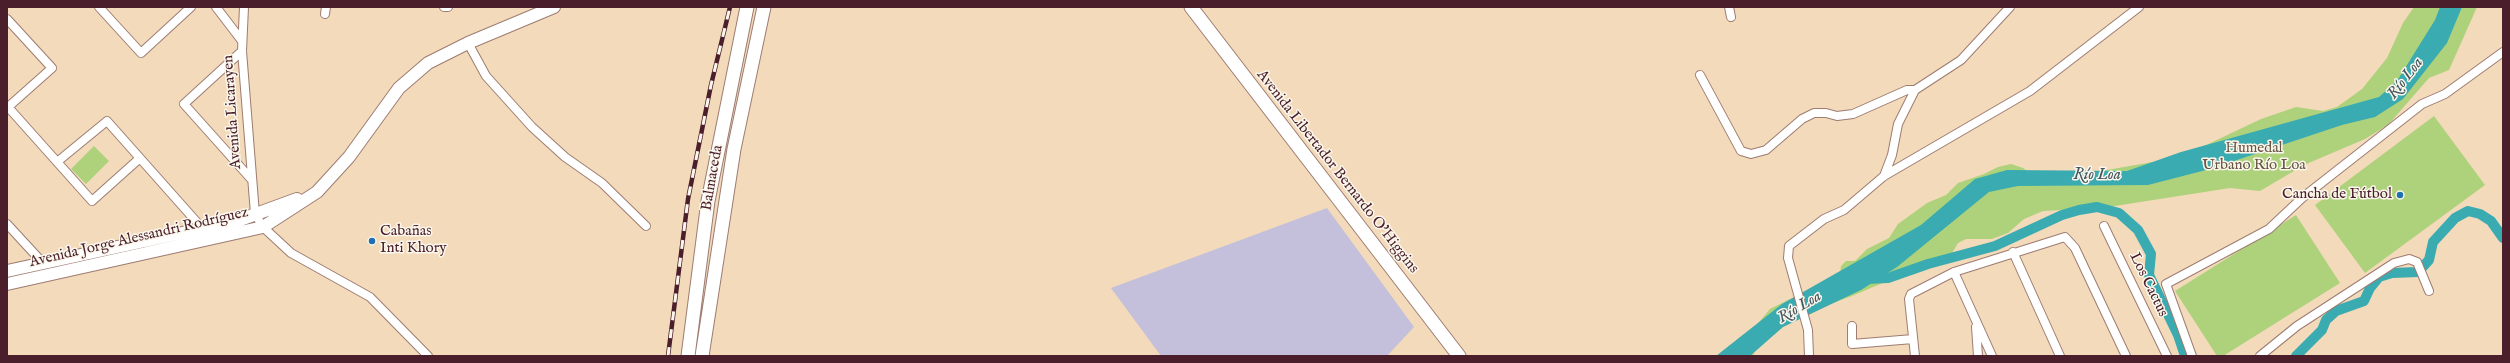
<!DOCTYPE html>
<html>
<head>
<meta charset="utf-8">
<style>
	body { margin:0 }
	#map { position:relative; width:2510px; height:363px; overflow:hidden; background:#f2daba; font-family:"IM FELL English",serif }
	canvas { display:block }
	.frame { position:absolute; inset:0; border:8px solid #4a1f2b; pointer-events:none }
</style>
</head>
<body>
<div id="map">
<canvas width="2510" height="363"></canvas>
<div class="frame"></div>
</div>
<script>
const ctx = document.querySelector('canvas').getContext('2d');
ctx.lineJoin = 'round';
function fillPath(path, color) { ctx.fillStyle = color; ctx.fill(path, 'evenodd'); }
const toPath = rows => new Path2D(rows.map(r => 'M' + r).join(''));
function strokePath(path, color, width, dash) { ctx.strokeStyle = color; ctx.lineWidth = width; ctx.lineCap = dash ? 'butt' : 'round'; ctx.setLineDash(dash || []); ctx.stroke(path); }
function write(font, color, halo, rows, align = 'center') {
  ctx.font = font + ' "IM FELL English",serif'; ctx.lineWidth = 3; ctx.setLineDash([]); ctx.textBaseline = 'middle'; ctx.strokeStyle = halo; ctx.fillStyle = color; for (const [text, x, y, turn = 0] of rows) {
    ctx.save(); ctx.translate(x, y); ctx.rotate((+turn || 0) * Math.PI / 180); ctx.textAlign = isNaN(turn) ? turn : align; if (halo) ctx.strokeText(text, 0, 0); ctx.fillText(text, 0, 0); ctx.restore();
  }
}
fillPath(toPath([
	[1327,208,1414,327,1387,356,1161,356,1111,288]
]), '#c4c0db');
fillPath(toPath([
	[2414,7,2477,7,2449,70,2429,78,2388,125,2365,139,2304,165,2260,191,2230,188,2102,208,2043,211,2024,219,2008,233,1992,239,1966,239,1958,243,1952,253,1932,262,1852,296,1797,316,1756,348,1753,356,1721,356,1740,337,1755,327,1770,309,1840,274,1841,266,1846,261,1855,261,1867,249,1889,238,1898,224,1927,203,1946,195,1958,183,1984,174,1998,167,2011,164,2023,168,2030,173,2084,174,2164,160,2202,147,2261,119,2296,107,2323,111,2337,107,2362,89,2387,58,2403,23],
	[2434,116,2485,185,2365,273,2315,205],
	[94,146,109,161,86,184,71,169],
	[2296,215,2340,283,2223,356,2217,356,2175,291]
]), '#aed27b');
fillPath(toPath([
	[2440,7,2462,7,2447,43,2403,99,2375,117,2342,125,2210,169,2148,185,2018,186,1989,192,1897,267,1861,290,1783,327,1750,356,1716,356,1782,304,1921,225,1975,179,2007,170,2127,171,2181,152,2379,97,2397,81,2435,20]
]), '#39abb1');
strokePath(toPath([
	[1866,279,1888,278,1928,264,1995,246,2062,215,2079,210,2097,207,2119,213,2138,230,2151,254,2149,275,2178,335,2185,356],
	[2296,356,2322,330,2326,320,2336,311,2364,301,2370,288,2379,277,2392,273,2418,272,2429,260,2433,242,2455,218,2468,211,2480,214,2491,221,2503,238]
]), '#39abb1', 10);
const street = toPath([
	[99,7,141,53,191,7],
	[216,7,242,41],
	[244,7,242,51,255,214,263,227,291,253,370,297,428,356],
	[444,7,448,7],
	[1729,7,1731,17],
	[325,14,326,7],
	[7,19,52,68,7,108],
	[468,43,486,76,532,127,565,157,602,183,646,226],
	[242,51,184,104,252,180],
	[1700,75,1741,151,1751,154,1766,150,1802,119,1814,113,1826,113,1837,116,1853,114,1907,90,1915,90],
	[8,107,92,201,140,158],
	[57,162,107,121,202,228],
	[1884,176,1892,155,1898,124,1915,90,1961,60,2010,7],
	[7,224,42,262],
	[2104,226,2167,356],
	[2013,252,2060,356],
	[1954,272,1992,356],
	[1852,326,1852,344,1913,339],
	[1976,327,1978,356],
	[1809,356,1808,330,1788,258,1789,246,1824,219,1844,210,1884,176,2030,91,2139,7],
	[1915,356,1909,299,1911,294,1954,272,2065,237,2075,248,2126,356],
	[2192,356,2166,284,2269,229,2302,198,2422,104,2445,94,2503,52],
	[2260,356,2297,326,2394,263,2409,259,2417,262,2429,291]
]);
const secondary = toPath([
	[7,271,237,221,297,199],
	[7,284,263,227,317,192,349,157,399,88,428,63,468,43,554,7]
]);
const primary = toPath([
	[1191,7,1459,356],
	[688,356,708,201,747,7],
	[702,356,734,149,764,7]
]);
strokePath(street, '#9e7c72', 10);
strokePath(secondary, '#9e7c72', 14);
strokePath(primary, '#9e7c72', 15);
strokePath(street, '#fff', 8);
strokePath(secondary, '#fff', 12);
strokePath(primary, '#fff', 13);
const rail = toPath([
	[668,356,688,199,711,85,730,7]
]);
strokePath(rail, '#4a1f2b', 4.5);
strokePath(rail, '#fbf7ec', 3, [9]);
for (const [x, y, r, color] of [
	[2400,195,4,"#1f6fb2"],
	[372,241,4,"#1f6fb2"]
]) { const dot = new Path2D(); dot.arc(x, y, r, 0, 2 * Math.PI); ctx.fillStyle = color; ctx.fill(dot); strokePath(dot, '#fbf7ec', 1.5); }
write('15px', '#4a1f2b', '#fbf7ec', [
	["Avenida Licarayen",233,112,-94],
	["Avenida Libertador Bernardo O'Higgins",1337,172,52],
	["Balmaceda",713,178,-80],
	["Avenida Jorge Alessandri Rodríguez",139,238,-13],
	["Los Cactus",2148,285,64]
]);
write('15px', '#685543', '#fbf7ec', [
	["Humedal",2254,149],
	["Urbano Río Loa",2254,166]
]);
write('15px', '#4a1f2b', '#fbf7ec', [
	["Cancha de Fútbol",2392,195],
	["Cabañas",380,232,"left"],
	["Inti Khory",380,249,"left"]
], 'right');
write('italic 16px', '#435761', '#fbf7ec', [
	["Río Loa",2406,79,-52],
	["Río Loa",2097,176],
	["Río Loa",1800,308,-31]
]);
</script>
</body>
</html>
